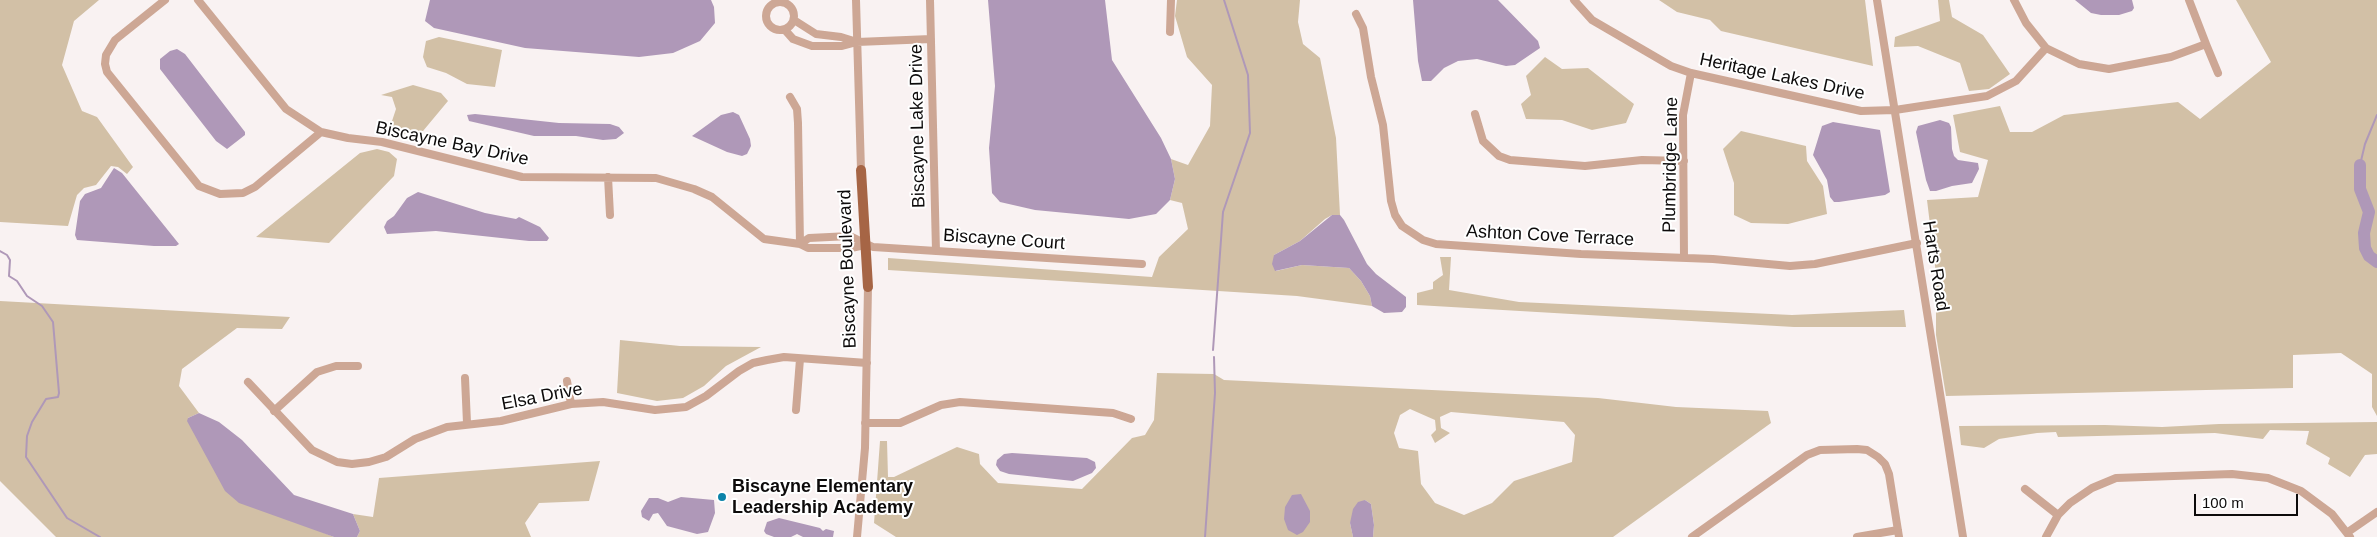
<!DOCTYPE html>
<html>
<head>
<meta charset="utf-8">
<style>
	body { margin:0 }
	#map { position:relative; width:2377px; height:537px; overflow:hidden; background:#f9f2f2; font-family:Helvetica,sans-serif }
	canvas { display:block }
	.scale { position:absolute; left:2194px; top:494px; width:104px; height:22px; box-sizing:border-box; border:2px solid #0d0b0b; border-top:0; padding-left:6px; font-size:15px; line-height:18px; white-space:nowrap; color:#0d0b0b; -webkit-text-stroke:4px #fff; paint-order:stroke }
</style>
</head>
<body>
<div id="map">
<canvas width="2377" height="537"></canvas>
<div class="scale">100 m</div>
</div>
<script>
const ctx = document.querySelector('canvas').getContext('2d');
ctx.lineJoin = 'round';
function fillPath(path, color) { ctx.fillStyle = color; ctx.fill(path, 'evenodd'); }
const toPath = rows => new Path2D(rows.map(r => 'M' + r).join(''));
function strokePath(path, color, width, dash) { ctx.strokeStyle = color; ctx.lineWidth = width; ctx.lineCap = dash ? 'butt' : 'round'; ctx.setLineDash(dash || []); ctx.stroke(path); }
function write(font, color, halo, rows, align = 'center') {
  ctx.font = font + ' Helvetica,sans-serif'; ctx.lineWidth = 4; ctx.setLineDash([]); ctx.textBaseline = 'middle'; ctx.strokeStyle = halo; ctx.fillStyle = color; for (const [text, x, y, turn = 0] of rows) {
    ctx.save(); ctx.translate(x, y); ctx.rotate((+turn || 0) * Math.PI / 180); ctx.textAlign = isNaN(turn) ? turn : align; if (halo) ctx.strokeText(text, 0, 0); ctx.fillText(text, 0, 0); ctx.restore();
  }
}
fillPath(toPath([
	[0,0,99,0,74,21,62,65,82,111,97,117,133,167,127,174,118,167,111,166,96,185,84,188,77,195,68,226,0,222],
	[1177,0,1300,0,1298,22,1303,44,1320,58,1336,138,1340,215,1332,215,1325,219,1300,241,1274,255,1276,271,1302,265,1349,268,1361,281,1370,296,1372,306,1297,296,888,270,888,258,1152,277,1159,257,1188,229,1182,203,1170,200,1175,179,1171,159,1188,165,1210,126,1212,85,1187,57,1175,16],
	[1659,0,1865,0,1873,66,1721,31,1710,20,1677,12],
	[1938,0,1949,0,1952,17,1983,35,2010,74,1989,89,1969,91,1960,63,1918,46,1894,47,1895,37,1940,21],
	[2236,0,2377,0,2377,416,2372,407,2372,374,2341,353,2293,355,2293,388,1946,396,1936,335,1936,274,1927,200,1978,197,1988,160,1960,152,1953,115,2000,106,2010,132,2032,132,2064,115,2178,102,2200,119,2271,62],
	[439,37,502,50,495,87,467,84,446,73,427,67,423,57,426,41],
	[1545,57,1562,69,1588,68,1634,104,1626,123,1592,130,1562,120,1526,119,1521,104,1531,95,1526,76],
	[413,85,441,93,448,101,418,137,389,130,396,109,392,97,381,95],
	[1741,131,1806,146,1807,161,1823,186,1827,214,1788,224,1751,223,1734,215,1734,183,1723,149],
	[377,149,389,152,397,159,394,176,329,243,256,237,360,153],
	[1440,257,1451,257,1449,290,1519,302,1792,315,1904,310,1906,327,1794,327,1417,305,1417,293,1433,289,1433,282,1443,275],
	[0,301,290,317,282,329,237,328,182,369,179,386,199,413,188,418,310,527,334,537,56,537,0,481],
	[620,340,680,346,761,347,726,366,704,386,683,398,657,401,617,393],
	[1157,373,1214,374,1224,380,1598,398,1676,407,1768,411,1771,423,1613,537,1373,537,1374,525,1371,504,1365,500,1350,523,1353,537,896,537,874,523,880,441,887,441,888,477,894,477,957,447,979,454,980,464,998,483,1082,489,1132,438,1145,435,1154,420],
	[1410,409,1435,420,1436,430,1431,435,1435,443,1450,433,1441,428,1440,417,1451,412,1564,422,1575,435,1572,462,1514,481,1492,503,1464,515,1435,503,1421,484,1418,451,1399,448,1394,433,1400,415],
	[2377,422,2377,454,2365,455,2350,477,2328,464,2330,458,2306,444,2309,431,2270,430,2263,439,2215,433,2058,437,2056,432,2037,433,1999,439,1984,448,1961,445,1959,426,2105,425,2162,427,2219,424],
	[600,461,589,501,539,503,525,523,531,537,357,537,360,531,353,514,373,517,379,478]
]), '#d2c0a6');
fillPath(toPath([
	[430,0,711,0,714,7,715,23,700,41,673,53,639,57,525,48,434,28,425,21],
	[988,0,1105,0,1112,60,1161,138,1171,159,1175,179,1170,200,1156,214,1129,219,1035,210,1000,202,992,193,989,148,995,86],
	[1413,0,1498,0,1538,41,1540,48,1515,65,1506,66,1477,59,1458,61,1444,68,1431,81,1422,81,1418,61],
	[2075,0,2132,0,2134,8,2132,11,2119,15,2101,15,2091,13],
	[177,49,185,54,245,132,245,135,227,149,216,141,160,69,160,59,170,51],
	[733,112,739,115,750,139,751,146,747,154,742,156,727,152,692,136,721,115],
	[475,114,559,123,610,124,619,127,624,133,616,139,603,140,576,136,534,136,469,121,467,115],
	[1940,120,1949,123,1951,127,1952,149,1954,156,1958,160,1978,163,1979,169,1972,183,1952,186,1936,191,1930,191,1926,180,1916,132,1918,126],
	[1833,122,1880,130,1890,192,1885,195,1839,202,1834,202,1830,197,1827,180,1813,155,1822,126],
	[114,168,122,173,179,244,176,246,154,246,77,240,75,235,80,201,85,194,101,188],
	[418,192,485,213,516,219,519,217,540,227,549,238,547,241,529,241,436,231,387,234,384,227,387,221,394,216,407,198],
	[1332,215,1340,215,1344,220,1367,264,1376,274,1406,297,1406,307,1402,312,1384,313,1372,306,1370,296,1361,281,1349,268,1302,265,1275,271,1272,264,1274,255,1300,241],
	[199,413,219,422,242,440,294,495,353,514,360,531,357,537,334,537,239,503,225,491,187,421,188,418],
	[1012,453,1087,458,1095,462,1096,468,1092,473,1073,481,1009,474,1000,471,996,465,997,460,1004,454],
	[1301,494,1310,511,1310,522,1303,532,1297,535,1288,530,1284,519,1285,507,1292,495],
	[681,497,714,500,715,513,708,532,697,534,667,526,658,513,653,514,649,521,642,517,641,511,649,498,658,498,668,502],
	[1365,500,1371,504,1374,525,1373,537,1353,537,1350,523,1353,509,1358,502],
	[779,518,820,528,823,531,826,529,834,531,833,537,803,537,797,534,791,537,774,537,766,534,764,531,767,522]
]), '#af98b8');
strokePath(toPath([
	[2360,165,2365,144,2377,115],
	[0,251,7,255,10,260,9,276,17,281,27,296,42,306,53,322,59,393,58,397,46,399,32,422,27,436,26,457,67,518,100,537],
	[1213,350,1223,212,1250,133,1248,75,1224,0],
	[1205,537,1215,393,1214,357]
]), '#af98b8', 2);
strokePath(toPath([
	[2360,165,2360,189,2369,212,2364,233,2365,248,2369,256,2377,262]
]), '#af98b8', 12);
strokePath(toPath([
	[165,0,115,40,106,55,105,64,107,72,199,186,220,194,243,193,255,187,321,132],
	[198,0,286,109,321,132,348,138,382,142,522,177,656,178,694,189,712,197,764,239,800,244,808,248,851,248,865,245],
	[856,0,861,170],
	[930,0,936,251],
	[1574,0,1592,20,1671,66,1691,73,1861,111,1895,110,1987,96,2016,81,2046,48],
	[1877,0,1963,537],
	[2014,0,2026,23,2046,48,2079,64,2109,69,2171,57,2206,44,2189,0],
	'766 16a14 14 0 1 1 28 0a14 14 0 1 1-28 0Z',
	[1356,14,1363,28,1371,77,1383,125,1391,201,1395,215,1402,226,1423,240,1436,244,1581,254,1713,259,1790,266,1815,264,1917,243],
	[794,20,816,34,841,37,857,42],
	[785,30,793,39,812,46,842,46,857,42,931,39],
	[1170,32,1171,0],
	[2206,44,2218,73],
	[790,97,797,109,798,123,800,244],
	[1475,114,1483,141,1499,156,1510,160,1585,166,1642,160,1684,161],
	[608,177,610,215],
	[800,244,809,238,850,236,873,247,1142,264],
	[1684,258,1683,115,1691,73],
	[465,378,467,423],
	[567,381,571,404],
	[248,382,312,450,337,462,352,464,369,462,386,457,415,439,447,427,501,421,571,404,603,402,655,410,686,407,706,396,739,371,753,363,767,360,784,357,867,363],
	[796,410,800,359],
	[274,411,317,372,336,366,358,366],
	[865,423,900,423,941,405,960,402,1113,413,1131,419],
	[2025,489,2058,515],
	[2348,532,2377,512],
	[857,537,865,448,868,287],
	[1692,537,1807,455,1820,450,1857,449,1867,450,1878,457,1885,464,1889,474,1899,537],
	[1857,537,1898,530],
	[2046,537,2058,515,2070,503,2092,488,2116,478,2232,474,2268,478,2301,491,2332,514,2350,537]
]), '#cda795', 8);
strokePath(toPath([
	[861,170,868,287]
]), '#a66545', 10);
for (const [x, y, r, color] of [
	[722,497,5,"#0c83a9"]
]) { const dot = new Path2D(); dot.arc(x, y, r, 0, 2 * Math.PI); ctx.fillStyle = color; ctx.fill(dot); strokePath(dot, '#fff', 2); }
write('18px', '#0d0b0b', '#fff', [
	["Heritage Lakes Drive",1782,77,12],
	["Biscayne Lake Drive",918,126,-91],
	["Biscayne Bay Drive",452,144,12],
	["Plumbridge Lane",1671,165,-89],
	["Ashton Cove Terrace",1550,236,3],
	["Biscayne Court",1004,240,4],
	["Harts Road",1935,266,81],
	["Biscayne Boulevard",848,269,-92],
	["Elsa Drive",542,397,-11]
]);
write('bold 18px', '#0d0b0b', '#fff', [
	["Biscayne Elementary",732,487],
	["Leadership Academy",732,508]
], 'left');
</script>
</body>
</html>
